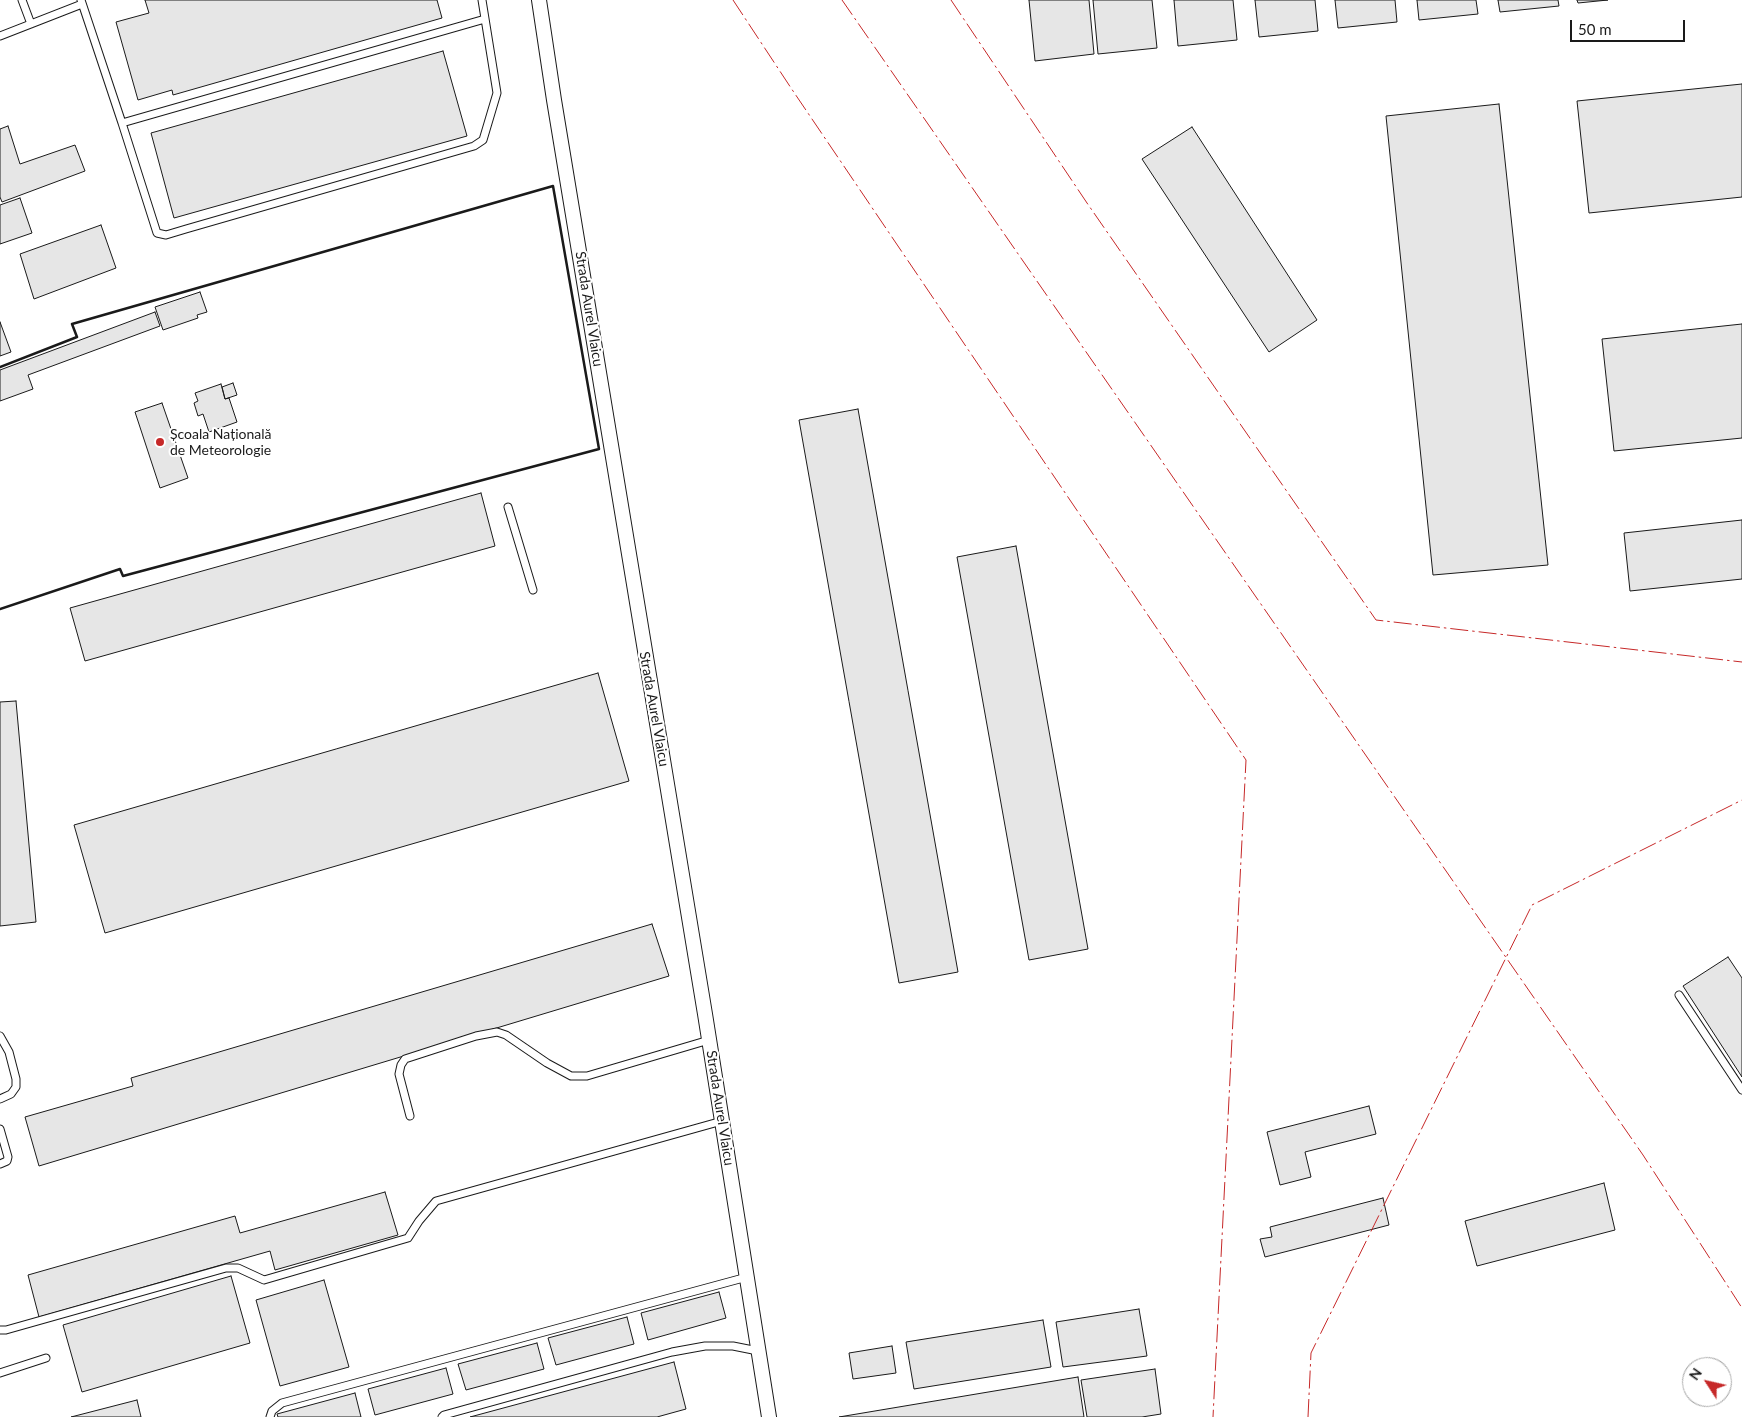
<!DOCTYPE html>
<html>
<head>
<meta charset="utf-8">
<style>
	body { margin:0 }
	#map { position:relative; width:1742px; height:1417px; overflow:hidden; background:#fff; font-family:Lato,sans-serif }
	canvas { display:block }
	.north { position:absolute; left:1682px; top:1357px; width:50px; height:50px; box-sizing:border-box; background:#fff; border:1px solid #a3a3a3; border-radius:50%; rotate:305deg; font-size:14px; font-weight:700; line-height:20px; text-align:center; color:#1a1a1a }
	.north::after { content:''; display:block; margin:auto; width:18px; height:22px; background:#c62828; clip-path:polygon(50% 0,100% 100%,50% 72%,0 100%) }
	.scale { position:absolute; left:1570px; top:20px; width:115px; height:22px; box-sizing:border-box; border:2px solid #1a1a1a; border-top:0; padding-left:6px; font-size:15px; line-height:18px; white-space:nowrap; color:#1a1a1a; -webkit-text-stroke:4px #fff; paint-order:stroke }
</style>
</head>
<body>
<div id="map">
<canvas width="1742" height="1417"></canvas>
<div class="north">N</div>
<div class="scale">50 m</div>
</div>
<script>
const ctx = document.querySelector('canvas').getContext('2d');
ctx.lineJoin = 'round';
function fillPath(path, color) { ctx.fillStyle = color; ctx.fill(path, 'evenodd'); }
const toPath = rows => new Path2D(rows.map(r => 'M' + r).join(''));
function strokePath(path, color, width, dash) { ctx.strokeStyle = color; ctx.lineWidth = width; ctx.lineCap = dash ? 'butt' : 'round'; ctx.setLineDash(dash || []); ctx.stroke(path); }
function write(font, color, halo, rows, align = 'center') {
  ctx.font = font + ' Lato,sans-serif'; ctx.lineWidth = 4; ctx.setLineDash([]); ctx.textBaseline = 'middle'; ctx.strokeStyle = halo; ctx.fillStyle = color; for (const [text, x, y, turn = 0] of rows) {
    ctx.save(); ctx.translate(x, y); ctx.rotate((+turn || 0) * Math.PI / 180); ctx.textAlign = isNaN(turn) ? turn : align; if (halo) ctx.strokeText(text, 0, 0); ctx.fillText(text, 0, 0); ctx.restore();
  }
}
const building = toPath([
	[145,0,437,0,442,18,173,95,172,90,138,100,116,22,149,13,145,0],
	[1029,0,1089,0,1094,54,1035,61,1029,0],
	[1093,0,1152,0,1157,48,1098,54,1093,0],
	[1174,0,1233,0,1237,40,1178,46,1174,0],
	[1255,0,1315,0,1318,31,1259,37,1255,0],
	[1335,0,1395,0,1397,22,1338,28,1335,0],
	[1417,0,1476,0,1478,14,1419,20,1417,0],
	[1498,0,1558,0,1559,6,1500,12,1498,0],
	[1577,0,1608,0,1578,3,1577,0],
	[443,51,467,136,174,218,151,133,443,51],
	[1742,84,1742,197,1589,213,1577,101,1742,84],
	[1499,104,1548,565,1433,575,1386,116,1499,104],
	[8,126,20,164,75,145,85,171,2,202,0,197,0,129,8,126],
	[1192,127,1317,320,1269,352,1142,159,1192,127],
	[20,198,32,233,0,244,0,205,20,198],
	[101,225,116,268,34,299,20,254,101,225],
	[200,292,207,312,197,315,198,318,163,330,155,307,200,292],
	[155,312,160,326,28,375,33,389,0,401,0,370,155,312],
	[0,322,11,352,0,356,0,322],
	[1742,324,1742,438,1614,451,1602,339,1742,324],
	[233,383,237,395,225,399,222,387,233,383],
	[221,384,225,399,229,398,237,422,209,432,203,414,198,416,194,403,198,401,195,393,221,384],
	[162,403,188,478,160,488,135,412,162,403],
	[858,409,958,972,899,983,799,420,858,409],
	[481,493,495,546,85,661,70,608,481,493],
	[1742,520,1742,579,1630,591,1624,533,1742,520],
	[1016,546,1088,949,1029,960,957,557,1016,546],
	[598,673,629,781,105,933,74,825,598,673],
	[16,701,36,922,0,926,0,702,16,701],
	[652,924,669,976,39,1166,25,1117,133,1086,131,1078,652,924],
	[1728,957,1742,978,1742,1077,1683,986,1728,957],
	[1369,1106,1376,1134,1305,1152,1311,1177,1280,1185,1267,1132,1369,1106],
	[1604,1183,1615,1230,1477,1266,1465,1221,1604,1183],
	[385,1192,398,1235,275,1270,270,1251,39,1317,28,1275,235,1216,240,1233,385,1192],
	[1383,1198,1389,1225,1265,1257,1260,1239,1272,1237,1270,1227,1383,1198],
	[231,1276,250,1343,82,1392,63,1325,231,1276],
	[324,1280,349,1367,280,1386,256,1300,324,1280],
	[719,1292,726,1318,648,1340,641,1313,719,1292],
	[1139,1309,1147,1356,1063,1367,1056,1322,1139,1309],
	[627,1317,634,1344,556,1365,548,1338,627,1317],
	[1043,1320,1051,1367,914,1389,906,1342,1043,1320],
	[537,1343,544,1369,466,1390,458,1364,537,1343],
	[892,1346,896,1373,853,1379,849,1353,892,1346],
	[674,1362,686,1409,657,1417,470,1417,674,1362],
	[446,1368,453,1394,375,1415,368,1389,446,1368],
	[1155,1369,1161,1414,1142,1417,1087,1417,1081,1380,1155,1369],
	[1078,1377,1084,1417,839,1417,1078,1377],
	[355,1393,361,1417,278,1417,277,1414,355,1393],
	[137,1400,141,1417,71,1417,137,1400]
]);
fillPath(building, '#e6e6e6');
strokePath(building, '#1a1a1a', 1);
const service = toPath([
	[22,0,31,24],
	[81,0,122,123],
	[482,0,497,93,483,140,474,146,186,229,166,235,157,233,122,123,485,19],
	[0,36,82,4],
	[508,507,533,590],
	[1679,995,1742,1090],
	[0,1036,9,1052,16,1079,16,1087,11,1094,0,1099],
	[410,1116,399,1074,401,1065,405,1059,476,1036,497,1032,506,1035,547,1063,571,1076,587,1076,709,1040],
	[0,1129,8,1157,7,1161,0,1164],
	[0,1330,6,1330,226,1268,238,1268,264,1280,408,1238,419,1221,436,1201,722,1121],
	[0,1373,46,1358],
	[270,1417,272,1411,282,1403,747,1277],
	[442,1417,444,1415,672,1352,705,1346,733,1346,758,1351]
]);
const minor = toPath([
	[539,0,554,100,705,1014,769,1417]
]);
strokePath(service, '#1a1a1a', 9);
strokePath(minor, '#1a1a1a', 16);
strokePath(service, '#fff', 7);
strokePath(minor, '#fff', 14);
strokePath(toPath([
	[0,367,77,337,72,324,553,186,599,449,123,576,120,569,0,609]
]), '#1a1a1a', 2.5);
strokePath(toPath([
	[733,0,791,88,1246,760,1213,1417],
	[842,0,1643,1155,1742,1308],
	[951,0,1087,203,1376,620,1742,662],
	[1308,1417,1311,1353,1532,905,1742,800]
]), '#c62828', 1, [18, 4, 2.5, 4]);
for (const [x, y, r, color] of [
	[160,442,5,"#c62828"]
]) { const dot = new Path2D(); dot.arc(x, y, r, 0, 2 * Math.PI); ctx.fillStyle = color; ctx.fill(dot); strokePath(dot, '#fff', 2); }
write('14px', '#1a1a1a', '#fff', [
	["Strada Aurel Vlaicu",589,309,81],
	["Strada Aurel Vlaicu",654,709,80],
	["Strada Aurel Vlaicu",720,1108,81]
]);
write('14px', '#1a1a1a', '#fff', [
	["Școala Națională",170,434],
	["de Meteorologie",170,450]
], 'left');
</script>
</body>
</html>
